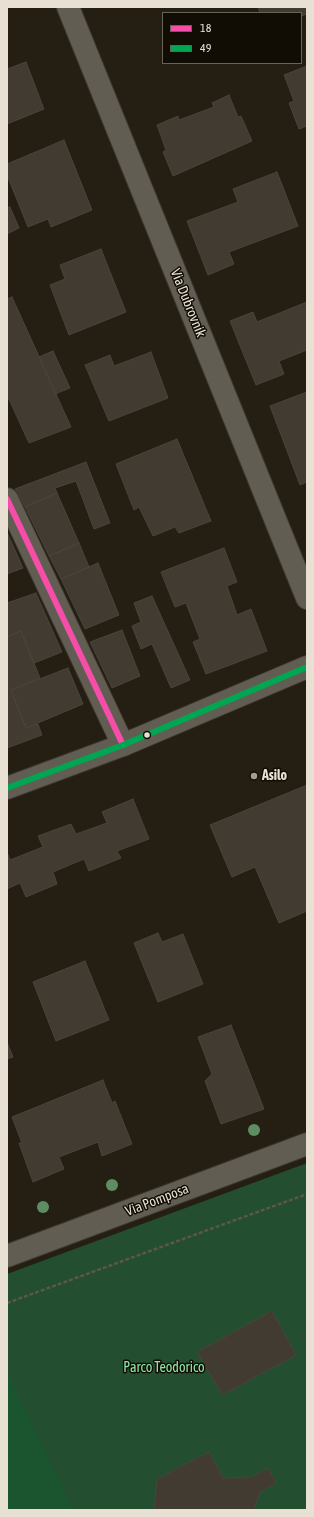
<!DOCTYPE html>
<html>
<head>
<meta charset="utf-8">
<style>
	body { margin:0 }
	#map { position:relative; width:314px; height:1517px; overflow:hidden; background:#251e12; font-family:"Asap Condensed",sans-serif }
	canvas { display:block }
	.frame { position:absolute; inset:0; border:8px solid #e8e1d3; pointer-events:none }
	.legend { position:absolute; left:162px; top:12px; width:140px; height:52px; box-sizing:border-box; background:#110c04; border:1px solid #676157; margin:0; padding:5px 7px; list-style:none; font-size:12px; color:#e8e1d3 }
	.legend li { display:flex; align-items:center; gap:8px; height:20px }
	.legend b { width:20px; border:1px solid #676157 }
</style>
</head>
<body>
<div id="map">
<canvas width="314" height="1517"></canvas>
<div class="frame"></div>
<ul class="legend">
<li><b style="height:5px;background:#f54da8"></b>18</li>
<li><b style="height:5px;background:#00a651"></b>49</li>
</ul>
</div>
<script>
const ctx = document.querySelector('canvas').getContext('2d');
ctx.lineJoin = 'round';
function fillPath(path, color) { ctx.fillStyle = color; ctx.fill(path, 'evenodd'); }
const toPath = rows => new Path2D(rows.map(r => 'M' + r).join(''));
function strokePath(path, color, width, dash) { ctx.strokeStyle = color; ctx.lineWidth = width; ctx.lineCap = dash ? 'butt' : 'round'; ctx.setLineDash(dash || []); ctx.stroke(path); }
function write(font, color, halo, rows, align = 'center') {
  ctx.font = font + ' "Asap Condensed",sans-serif'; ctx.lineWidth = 3; ctx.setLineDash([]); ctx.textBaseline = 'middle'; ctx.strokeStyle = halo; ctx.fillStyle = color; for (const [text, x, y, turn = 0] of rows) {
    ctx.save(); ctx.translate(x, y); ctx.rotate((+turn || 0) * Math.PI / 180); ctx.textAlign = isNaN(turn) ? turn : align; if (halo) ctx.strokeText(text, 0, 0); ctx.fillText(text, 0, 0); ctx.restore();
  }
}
fillPath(toPath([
	[307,1163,307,1510,7,1510,7,1274]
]), '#234e2f');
fillPath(toPath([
	[7,1371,66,1496,74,1510,7,1510]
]), '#1b552f');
const building = toPath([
	[258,7,307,7,307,14,301,16,301,13,260,13,258,7],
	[26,62,44,109,7,124,7,69,26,62],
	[307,66,307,126,299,129,289,103,294,101,284,75,307,66],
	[229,95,238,117,241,116,252,141,173,176,163,152,166,150,157,125,178,116,179,120,214,107,212,103,229,95],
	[64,140,92,210,51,227,48,219,28,227,7,175,7,164,64,140],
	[277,172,298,226,229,252,234,264,208,275,187,221,238,202,233,189,277,172],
	[10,207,19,228,7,234,7,208,10,207],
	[101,249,126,312,69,335,50,285,65,279,60,265,101,249],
	[12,297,71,427,29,443,7,395,7,299,12,297],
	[307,302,307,350,279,361,284,374,256,385,230,321,253,312,257,322,307,302],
	[53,351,70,388,55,394,39,357,53,351],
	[151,352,168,398,109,421,85,365,110,355,114,366,151,352],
	[307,392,307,482,300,485,270,406,307,392],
	[177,439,211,521,179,533,175,527,153,536,139,507,134,510,116,464,177,439],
	[86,462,110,523,94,529,76,481,55,488,57,493,25,507,15,489,86,462],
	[57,493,79,543,49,556,25,507,57,493],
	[7,532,23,568,7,574,7,532],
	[79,543,89,567,61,579,49,556,79,543],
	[224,548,237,582,227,586,237,615,251,609,267,651,206,674,193,642,200,639,186,603,175,607,161,572,224,548],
	[98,563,119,615,85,629,61,579,98,563],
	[36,593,62,652,34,663,21,631,7,637,7,603,36,593],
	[152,596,190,680,171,688,152,644,141,649,132,626,141,622,134,603,152,596],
	[122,630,140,676,112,688,90,642,122,630],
	[21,631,40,678,11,690,26,728,38,724,42,735,7,748,7,637,21,631],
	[68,668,83,704,26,728,11,690,68,668],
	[307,785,307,911,279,923,255,867,232,877,210,825,307,785],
	[133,799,149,839,117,851,121,858,89,871,84,859,53,872,57,884,26,897,20,883,7,889,7,852,10,860,43,847,38,836,71,824,76,834,107,823,102,812,133,799],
	[158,933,162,942,183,934,203,984,158,1002,134,943,158,933],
	[85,961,109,1020,56,1041,33,982,85,961],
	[231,1025,264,1109,221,1124,205,1081,212,1074,198,1037,231,1025],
	[7,1042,13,1057,7,1059,7,1042],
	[103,1080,112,1103,115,1101,132,1144,102,1156,98,1142,59,1157,64,1169,33,1182,19,1143,22,1143,12,1117,103,1080],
	[272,1311,296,1355,222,1395,197,1352,272,1311],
	[209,1452,223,1478,252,1477,268,1468,276,1483,260,1492,254,1510,154,1510,157,1479,209,1452]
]);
fillPath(building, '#413b31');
strokePath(building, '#4a443a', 1);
const minor = toPath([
	[68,7,307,598],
	[7,499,123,745],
	[7,1256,307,1144]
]);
const tertiary = toPath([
	[7,788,123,745,307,667]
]);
strokePath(minor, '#3d3830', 24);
strokePath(tertiary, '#3d3830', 24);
strokePath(toPath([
	[7,1303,307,1194]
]), '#5c564e', 2.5, [4, 2]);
strokePath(minor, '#625d53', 22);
strokePath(tertiary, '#625d53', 22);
strokePath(toPath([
	[7,499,123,745]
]), '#f54da8', 6);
strokePath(toPath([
	[7,788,123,745,307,667]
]), '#00a651', 6);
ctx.fillStyle = '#5e8d64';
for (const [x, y] of [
	[254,1130],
	[112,1185],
	[43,1207]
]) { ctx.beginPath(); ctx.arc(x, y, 6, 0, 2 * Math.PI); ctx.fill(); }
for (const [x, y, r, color] of [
	[147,735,3.5,"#e8e1d3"],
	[254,776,4,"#a49d8f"]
]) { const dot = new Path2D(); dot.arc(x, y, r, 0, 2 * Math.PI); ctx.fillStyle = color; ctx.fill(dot); strokePath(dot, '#110c04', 1.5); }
write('14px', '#e8e1d3', '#110c04', [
	["Via Dubrovnik",188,303,68],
	["Via Pomposa",157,1200,-21]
]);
write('bold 14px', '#e8e1d3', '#110c04', [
	["Asilo",262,776]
], 'left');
write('14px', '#8de8a7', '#110c04', [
	["Parco Teodorico",164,1368]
]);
</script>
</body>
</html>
